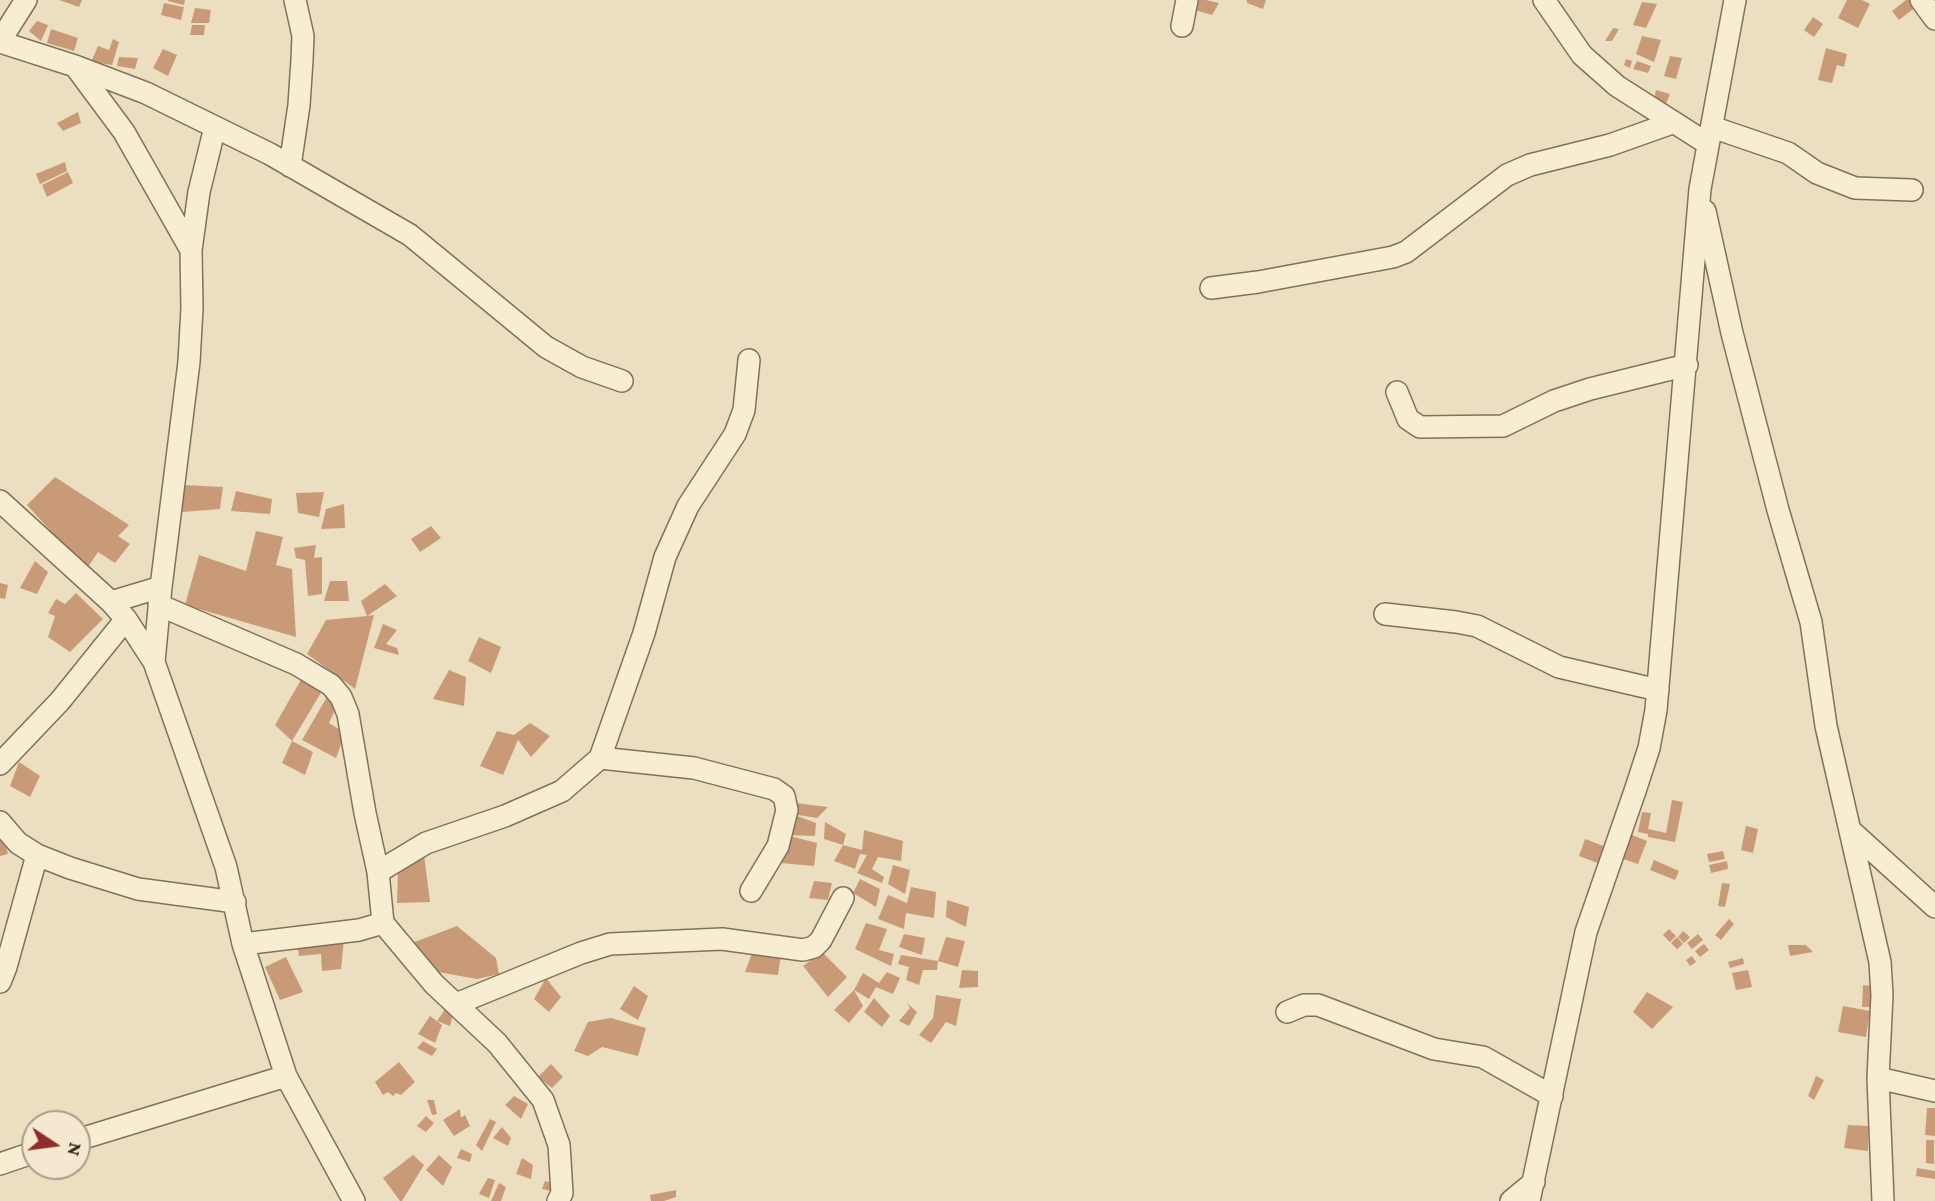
<!DOCTYPE html>
<html>
<head>
<meta charset="utf-8">
<style>
	body { margin:0 }
	#map { position:relative; width:1935px; height:1201px; overflow:hidden; background:#ecdfc1; font-family:"Crimson Pro",serif }
	canvas { display:block }
	.north { position:absolute; left:21px; top:1110px; width:70px; height:70px; box-sizing:border-box; background:#f4e9d0; border:2px solid #a79c88; border-radius:50%; rotate:103deg; font-size:19px; font-weight:700; line-height:28px; text-align:center; color:#34281d }
	.north::after { content:''; display:block; margin:auto; width:24px; height:32px; background:#912c2c; clip-path:polygon(50% 0,100% 100%,50% 72%,0 100%) }
</style>
</head>
<body>
<div id="map">
<canvas width="1935" height="1201"></canvas>
<div class="north">N</div>
</div>
<script>
const ctx = document.querySelector('canvas').getContext('2d');
ctx.lineJoin = 'round';
function fillPath(path, color) { ctx.fillStyle = color; ctx.fill(path, 'evenodd'); }
const toPath = rows => new Path2D(rows.map(r => 'M' + r).join(''));
function strokePath(path, color, width, dash) { ctx.strokeStyle = color; ctx.lineWidth = width; ctx.lineCap = dash ? 'butt' : 'round'; ctx.setLineDash(dash || []); ctx.stroke(path); }
fillPath(toPath([
	[59,0,82,0,79,7],
	[168,0,185,0,184,5,168,1],
	[1196,0,1206,0,1219,3,1212,15,1195,10],
	[1247,0,1266,0,1263,9,1247,3],
	[1847,0,1862,0,1870,4,1858,28,1838,18],
	[1906,0,1912,0,1917,6,1899,20,1892,11],
	[1642,2,1657,4,1646,28,1633,25],
	[164,3,184,7,181,20,161,15],
	[195,8,211,10,209,23,191,23],
	[1813,17,1823,24,1814,37,1804,30],
	[37,21,48,25,41,41,29,31],
	[192,25,205,25,204,35,190,35],
	[1613,28,1619,29,1612,41,1605,41],
	[51,29,78,38,74,51,47,43],
	[1642,36,1661,40,1654,62,1636,54],
	[113,39,119,42,112,65,91,62,98,46,109,50],
	[1826,48,1847,54,1844,67,1837,65,1832,83,1818,80],
	[163,49,177,55,168,76,153,68],
	[1670,56,1682,58,1676,79,1664,76],
	[119,57,138,58,135,69,117,66],
	[1626,59,1632,61,1630,68,1624,65],
	[1637,61,1651,66,1648,73,1633,69],
	[1656,90,1670,94,1665,106,1654,101],
	[78,112,81,123,63,131,57,123],
	[65,162,67,171,40,184,36,174],
	[68,172,73,183,47,197,42,185],
	[55,477,129,525,118,536,130,544,115,563,98,552,86,570,27,505],
	[184,485,223,487,220,509,182,512],
	[236,491,272,499,270,514,231,511],
	[324,492,319,517,298,513,296,493],
	[344,504,345,528,321,529,326,509],
	[431,526,441,538,420,552,411,539],
	[256,531,283,537,276,565,292,569,296,637,185,605,199,555,246,571],
	[316,545,314,558,322,557,322,594,308,596,305,560,296,558,294,548],
	[35,561,48,572,37,594,20,588],
	[330,581,347,581,349,601,324,601],
	[0,583,8,585,5,599,0,598],
	[385,584,397,596,367,616,374,615,355,689,307,654,326,620,367,616,361,601],
	[76,593,103,619,70,652,48,637,55,616,48,613,56,599,65,604],
	[383,624,397,630,386,644,397,648,399,655,374,648],
	[479,637,501,647,491,673,468,661],
	[449,670,466,677,464,706,433,699],
	[302,678,322,691,292,741,275,725],
	[328,695,341,697,329,723,345,733,336,758,302,740],
	[530,723,550,736,531,757,518,740,503,775,480,766,497,731,514,735],
	[292,741,313,752,305,775,282,763],
	[19,762,40,776,30,797,10,786],
	[1672,800,1683,802,1675,842,1648,837,1648,834,1638,832,1642,812,1651,813,1648,829,1666,833],
	[795,803,828,807,817,818,792,814],
	[792,814,816,823,815,836,786,835,817,843,814,866,780,863,786,835],
	[825,822,846,834,843,845,824,839],
	[1746,826,1758,829,1753,853,1741,850],
	[864,830,903,841,901,861,878,857,872,869,884,877,882,883,857,873,867,855,860,854,855,869,834,861,843,845,862,850],
	[1632,835,1647,841,1638,864,1623,859],
	[4,838,8,854,0,856,0,839],
	[1585,839,1606,847,1600,864,1579,856],
	[1723,851,1725,859,1709,862,1707,854],
	[424,854,430,902,397,903,398,870],
	[1654,860,1679,871,1675,880,1650,870],
	[1727,861,1728,869,1711,873,1709,865],
	[893,865,910,870,905,894,888,884],
	[860,879,880,889,876,907,853,893],
	[814,881,832,883,828,900,809,898],
	[1722,883,1730,884,1725,907,1718,906],
	[911,887,936,892,934,918,906,913,904,929,878,919,888,895,907,903],
	[947,900,969,907,966,927,946,917],
	[1729,919,1734,924,1721,940,1715,935],
	[866,923,887,929,879,950,894,954,891,966,855,949],
	[457,926,496,958,499,974,477,979,438,972,409,944],
	[1669,929,1676,936,1670,942,1663,935],
	[1683,931,1690,937,1684,943,1678,937],
	[904,934,925,938,922,955,899,947],
	[1698,934,1703,940,1692,949,1687,943],
	[946,937,965,941,958,967,938,961],
	[1677,937,1683,944,1677,949,1671,943],
	[344,940,341,969,322,971,321,954,299,956,298,948],
	[1704,944,1709,950,1700,957,1695,951],
	[1788,945,1806,945,1813,952,1790,956],
	[754,948,781,954,778,975,745,972],
	[822,952,847,977,828,997,803,966],
	[901,955,938,961,937,970,923,970,919,985,906,980,909,967,898,964],
	[1692,956,1696,962,1690,966,1686,960],
	[286,957,303,992,280,1000,265,967],
	[1743,958,1744,964,1730,968,1728,962],
	[962,970,978,971,978,987,959,988],
	[1748,970,1752,987,1736,990,1732,973],
	[887,972,900,978,893,994,876,987,869,999,854,990,863,1006,849,1023,834,1010,854,990,863,973,879,983],
	[546,978,561,997,549,1012,534,999],
	[1863,985,1872,986,1871,1007,1862,1007],
	[634,986,648,996,638,1020,620,1009],
	[1647,992,1673,1007,1652,1029,1633,1012],
	[936,995,961,999,956,1026,946,1022,931,1043,919,1035,933,1018],
	[874,998,890,1016,882,1027,864,1012],
	[907,1003,917,1012,909,1026,899,1021,910,1008],
	[1843,1006,1870,1011,1866,1037,1838,1032],
	[446,1008,453,1014,450,1026,437,1021],
	[430,1016,442,1025,435,1043,418,1034],
	[611,1018,646,1028,638,1056,602,1047,588,1056,574,1051,588,1022],
	[423,1041,437,1049,432,1056,417,1048],
	[399,1062,415,1082,401,1095,396,1093,393,1096,388,1092,383,1095,375,1082],
	[551,1064,563,1077,552,1088,538,1077],
	[1816,1076,1824,1080,1814,1100,1808,1096],
	[514,1096,528,1104,521,1119,505,1105],
	[427,1100,434,1100,437,1114,432,1115],
	[1927,1108,1935,1108,1935,1136,1925,1135],
	[460,1109,461,1118,465,1115,470,1126,454,1136,443,1120],
	[426,1116,434,1123,426,1132,417,1126],
	[490,1119,496,1122,482,1151,476,1145],
	[1848,1125,1868,1126,1868,1151,1844,1148],
	[502,1127,511,1138,508,1146,493,1138],
	[1926,1140,1934,1140,1934,1164,1926,1163],
	[461,1149,472,1154,470,1162,457,1158],
	[413,1155,424,1165,402,1201,400,1201,383,1178],
	[439,1155,452,1167,443,1186,426,1170],
	[522,1158,533,1165,531,1179,516,1174],
	[1917,1168,1935,1171,1935,1179,1916,1176],
	[488,1178,495,1180,489,1198,479,1194],
	[545,1181,560,1185,560,1193,542,1189],
	[499,1183,506,1187,501,1201,491,1201],
	[676,1190,676,1197,664,1201,651,1201,650,1195]
]), '#c99a78');
const minor = toPath([
	[1544,0,1582,55,1617,86,1708,144],
	[1921,0,1935,19],
	[1182,26,1187,0],
	[0,41,26,0],
	[0,42,75,66,146,93,270,154,410,235,546,347,582,367,622,381],
	[75,66,124,132,191,250],
	[1712,127,1788,153,1817,173,1855,188,1912,190],
	[290,166,299,105,302,60,303,36,295,0],
	[1705,211,1732,333,1778,510,1811,622,1826,726,1880,962,1882,995,1878,1078,1883,1201],
	[1211,288,1258,282,1393,257,1406,252,1507,175,1530,165,1610,145,1672,123],
	[1397,392,1408,419,1420,427,1503,426,1554,401,1590,389,1687,365],
	[0,501,111,602,126,619,154,662,226,867,243,944,286,1076,354,1201],
	[111,602,161,587],
	[159,605,296,664,331,685,341,697,348,714,365,813,378,872,383,923],
	[1385,614,1456,622,1477,626,1559,667,1658,690],
	[154,662,161,587,189,362,192,308,191,250,199,192,215,127],
	[600,758,694,768,774,789,784,796,787,810,778,846,751,891],
	[0,764,60,701,126,619],
	[0,822,18,843,37,855,70,868,138,889,235,902],
	[1850,830,1935,907],
	[378,872,426,843,505,816,562,791,600,758,644,633,665,557,688,506,735,434,744,410,749,360],
	[243,944,359,930,383,923,434,984,497,1043,543,1100,559,1145,562,1193,558,1201],
	[0,982,6,967,37,855],
	[456,1004,581,953,610,944,722,939,803,950,814,947,821,940,843,898],
	[1287,1012,1304,1005,1318,1005,1434,1049,1483,1057,1552,1096],
	[1878,1078,1935,1091],
	[77,1140,286,1076],
	[0,1164,35,1152],
	[1511,1201,1534,1182],
	[1529,1201,1586,932,1635,791,1649,748,1656,710,1700,189,1735,0]
]);
strokePath(minor, '#847059', 24);
strokePath(minor, '#f7edd3', 21);
</script>
</body>
</html>
